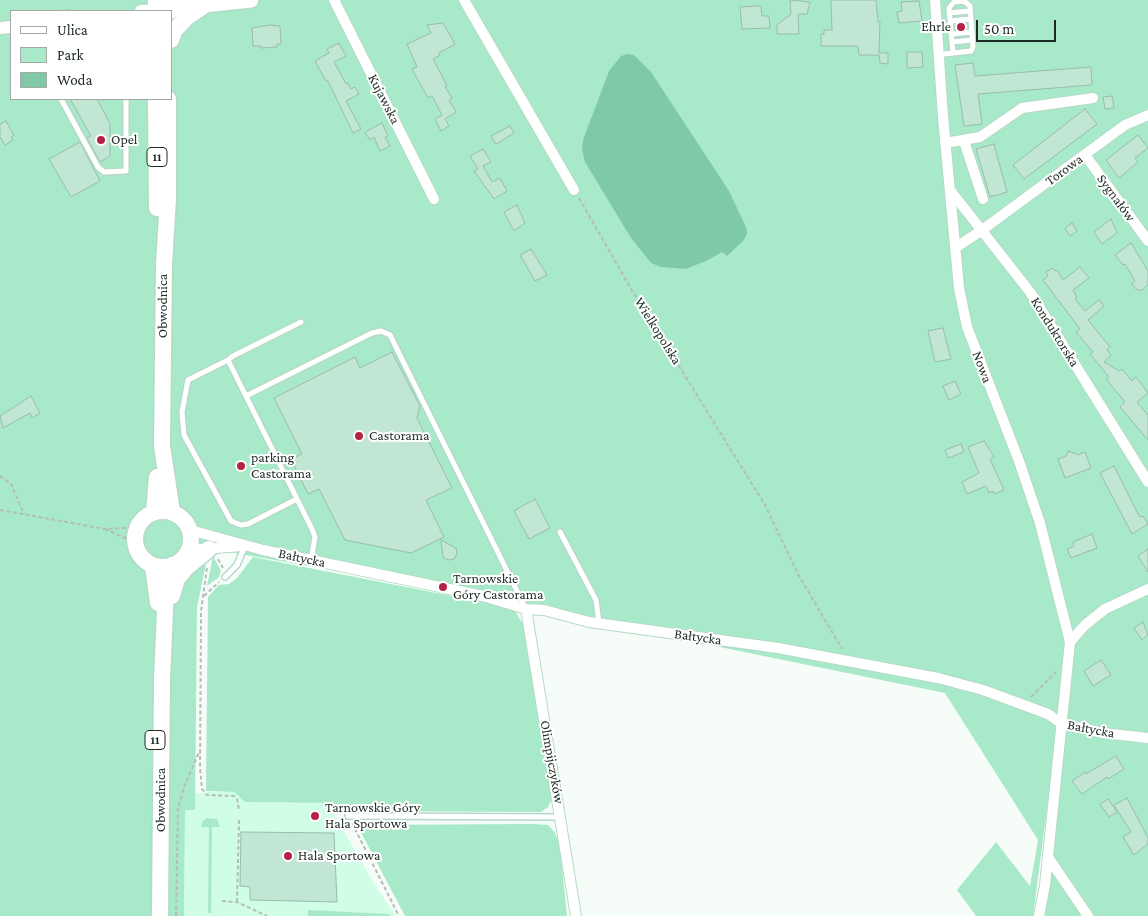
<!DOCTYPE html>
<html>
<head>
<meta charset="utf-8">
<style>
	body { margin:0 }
	#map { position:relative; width:1148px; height:916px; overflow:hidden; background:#f6fdf9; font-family:"Crimson Pro",serif }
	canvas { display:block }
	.legend { position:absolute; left:10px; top:10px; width:162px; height:90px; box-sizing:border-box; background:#fff; border:1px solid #a5aaa7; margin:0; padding:6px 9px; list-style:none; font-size:15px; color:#1d2b24 }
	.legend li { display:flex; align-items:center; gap:10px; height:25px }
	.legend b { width:25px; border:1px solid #a5aaa7 }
	.scale { position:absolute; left:976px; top:20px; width:80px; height:22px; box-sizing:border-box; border:2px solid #1d2b24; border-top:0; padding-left:6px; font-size:15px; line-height:18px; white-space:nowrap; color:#1d2b24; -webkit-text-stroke:4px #fff; paint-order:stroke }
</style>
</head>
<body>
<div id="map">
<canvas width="1148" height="916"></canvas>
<ul class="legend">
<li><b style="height:6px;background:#fff"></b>Ulica</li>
<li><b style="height:14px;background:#a7e9c9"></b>Park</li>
<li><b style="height:14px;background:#7fc9a7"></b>Woda</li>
</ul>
<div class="scale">50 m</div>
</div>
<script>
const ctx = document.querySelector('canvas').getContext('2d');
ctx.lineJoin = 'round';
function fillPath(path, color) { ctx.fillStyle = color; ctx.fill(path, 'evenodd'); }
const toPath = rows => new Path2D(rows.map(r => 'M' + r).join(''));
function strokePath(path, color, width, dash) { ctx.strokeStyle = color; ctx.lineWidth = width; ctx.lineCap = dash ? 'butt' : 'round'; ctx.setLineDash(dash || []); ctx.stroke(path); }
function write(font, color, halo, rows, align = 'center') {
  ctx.font = font + ' "Crimson Pro",serif'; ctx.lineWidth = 4; ctx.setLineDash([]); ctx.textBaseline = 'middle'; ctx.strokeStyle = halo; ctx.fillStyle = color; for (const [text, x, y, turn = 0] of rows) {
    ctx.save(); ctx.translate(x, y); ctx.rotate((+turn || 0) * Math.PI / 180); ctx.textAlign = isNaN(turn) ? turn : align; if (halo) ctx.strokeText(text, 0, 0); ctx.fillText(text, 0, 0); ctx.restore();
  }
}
fillPath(toPath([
	[207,792,234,792,245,802,332,803,332,811,375,885,396,916,184,916,185,810,195,810,195,794]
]), '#cffde5');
fillPath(toPath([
	[0,0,1148,0,1148,916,1043,916,1067,718,1015,707,1058,725,1033,916,976,916,957,890,996,842,1030,886,1038,840,945,693,406,583,183,544,175,556,161,560,162,896,173,608,179,586,207,559,197,607,195,810,185,810,184,916,0,916],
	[11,11,171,11,171,99,11,99],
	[213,556,221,571,219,577,207,586],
	[253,557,513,608,523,624,554,795,548,807,541,812,332,811,332,803,245,802,234,792,206,791,208,597,219,585,229,584,237,578],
	[207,818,217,819,220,827,212,827,211,913,208,913,209,827,201,827,203,821],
	[533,824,548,825,555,833,560,846,567,916,405,916,357,825],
	[308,910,389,914,390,916,308,916]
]), '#a7e9c9');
fillPath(toPath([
	[628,54,634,55,651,72,729,191,746,227,747,234,743,241,727,256,722,252,708,260,686,269,661,267,651,263,631,238,585,162,582,150,583,140,609,71,621,56]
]), '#7fc9a7');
const building = toPath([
	[790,0,810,2,807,14,798,14,799,34,777,34,777,25,791,14,790,0],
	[831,0,876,0,878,22,880,22,879,53,888,53,888,64,880,63,879,55,859,55,858,46,821,46,821,34,824,34,824,30,832,30,831,0],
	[919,1,922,21,899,23,897,12,902,11,901,2,919,1],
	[755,6,761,6,762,16,769,16,770,28,742,29,740,7,755,6],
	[443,23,455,44,439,53,440,55,433,59,447,86,445,87,452,98,449,100,456,112,445,119,449,126,441,131,435,119,442,115,432,96,428,98,412,69,417,67,407,44,431,33,427,25,443,23],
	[270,25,280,26,281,44,277,44,277,47,261,48,261,46,253,46,252,28,270,25],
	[339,43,346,56,334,62,346,84,348,83,351,89,355,87,359,94,346,101,361,129,353,133,328,81,326,81,315,61,329,53,327,49,339,43],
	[907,52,922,52,923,67,907,68,907,52],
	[973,63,975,76,1091,67,1092,85,978,94,982,124,964,126,955,65,973,63],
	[1112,96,1114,108,1105,109,1103,97,1112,96],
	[70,99,97,99,110,124,110,156,100,162,87,138,91,136,70,99],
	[1085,109,1097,124,1024,179,1013,165,1085,109],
	[6,121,14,135,11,137,13,140,5,145,0,137,0,124,6,121],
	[382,123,388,136,385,137,390,146,380,151,374,137,370,140,365,132,382,123],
	[510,126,514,133,496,144,491,136,510,126],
	[1138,135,1148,148,1135,158,1138,162,1119,178,1106,160,1138,135],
	[80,142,100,181,71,197,49,159,80,142],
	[994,144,1007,192,990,197,976,149,994,144],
	[483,149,491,162,483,166,492,182,500,178,507,191,494,199,474,171,478,169,470,156,483,149],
	[517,205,525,223,514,231,504,212,517,205],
	[1111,219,1117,233,1102,244,1094,232,1111,219],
	[1072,223,1077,231,1070,236,1065,228,1072,223],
	[1131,243,1148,271,1148,285,1142,290,1137,290,1132,284,1135,281,1125,264,1123,265,1115,255,1131,243],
	[531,249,547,275,535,281,520,255,531,249],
	[1080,267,1089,278,1073,290,1077,297,1075,299,1085,311,1099,300,1104,306,1088,320,1110,347,1107,350,1111,355,1104,362,1119,371,1122,369,1132,381,1136,377,1148,393,1137,402,1148,415,1148,440,1120,407,1125,402,1106,379,1109,377,1090,354,1093,352,1076,332,1080,329,1043,280,1048,276,1046,272,1053,268,1055,271,1057,270,1063,280,1080,267],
	[943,328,951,359,935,362,928,331,943,328],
	[392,352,420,406,417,418,452,488,426,500,444,537,411,553,345,540,319,489,308,494,291,459,302,454,274,398,355,357,360,368,392,352],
	[955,381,961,394,949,400,943,386,955,381],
	[31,396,40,413,32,418,30,413,3,428,0,416,31,396],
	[984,441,994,457,990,459,1004,490,994,494,993,491,989,493,986,486,967,494,962,482,979,473,968,447,984,441],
	[961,444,964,452,948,458,945,450,961,444],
	[1069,451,1078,455,1085,452,1091,468,1065,478,1058,459,1066,456,1069,451],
	[1114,466,1138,514,1141,517,1143,516,1148,524,1132,534,1100,473,1114,466],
	[535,499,550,528,529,539,514,511,535,499],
	[1092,534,1097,548,1071,558,1067,549,1074,546,1073,542,1092,534],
	[441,540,456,548,457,554,454,559,448,560,443,557,441,540],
	[1148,549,1148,572,1138,556,1148,549],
	[1143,622,1148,635,1142,640,1134,628,1143,622],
	[1101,660,1111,675,1093,686,1084,671,1101,660],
	[1116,756,1124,769,1108,779,1107,777,1082,794,1072,781,1085,772,1086,774,1116,756],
	[1127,798,1148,838,1148,844,1134,855,1123,837,1131,832,1114,805,1127,798],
	[1108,799,1117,812,1109,817,1100,804,1108,799],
	[241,832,334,833,337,902,250,900,250,887,240,886,241,832]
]);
fillPath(building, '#c1e6d3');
strokePath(building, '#99bdab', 1);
const service = toPath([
	[949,13,970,11],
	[950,21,971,19],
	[951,34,972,32],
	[952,42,972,40],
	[939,54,944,54,971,51,973,47,970,6,964,1,954,2,949,8,953,53],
	[61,99,98,167,104,172,126,171,126,99],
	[228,360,233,356,301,322],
	[246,396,372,333,381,331,390,335,526,609],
	[297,499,248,524,241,525,231,521,184,435,182,412,188,380,228,360,312,529,315,537,311,560],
	[560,532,596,600,599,623],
	[225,577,237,565,245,546],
	[348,816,560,817]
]);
const minor = toPath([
	[334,0,434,199],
	[464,0,574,190],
	[935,0,943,117,959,288,967,327,1019,461,1040,523,1070,642,1045,885,1039,916],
	[964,141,983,199],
	[945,143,980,137,1022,108,1093,98],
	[1085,155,1148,241],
	[950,190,1030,292,1148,482],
	[955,248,982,230,1125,125,1148,115],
	[190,530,263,550,483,596,526,609,544,610,589,622,778,648,938,678,983,690,1048,714,1062,724,1103,733,1148,738],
	[189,550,242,546],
	[526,609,576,916],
	[1070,642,1085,625,1105,609,1148,589],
	[1048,857,1088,916]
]);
const tertiary = toPath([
	[141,11,156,10],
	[0,28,11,27]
]);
const primary = toPath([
	[157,10,251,0]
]);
const trunk = toPath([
	[156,11,156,0],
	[170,11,170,0],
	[171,40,175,30,187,17,205,5,198,0],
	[156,99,157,208],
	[168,99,168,199,164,264,162,446,172,512],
	'135 539a28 28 0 1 1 56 0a28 28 0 1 1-56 0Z',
	[154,512,157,477],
	[153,566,158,603],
	[172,596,177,579,187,567,209,549],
	[160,916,162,680,166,587,172,565]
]);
strokePath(service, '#b5dac7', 8);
strokePath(minor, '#b5dac7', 12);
strokePath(tertiary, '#b5dac7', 15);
strokePath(primary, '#b5dac7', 18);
strokePath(trunk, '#b5dac7', 19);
strokePath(toPath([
	[59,11,72,10],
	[579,198,630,287,765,505,798,574,842,649],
	[0,476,11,484,24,514],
	[0,510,105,529,138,527],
	[105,529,136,543],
	[218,559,223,568],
	[207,568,201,611,200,768,202,789,207,795,234,796,237,799,239,810],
	[204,596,219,582],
	[1031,697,1056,672],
	[352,823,399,916],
	[222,901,237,902,267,916],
	[237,902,239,820],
	[176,916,178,808,184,787,200,750]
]), '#b4bdb8', 2, [4, 2.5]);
strokePath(service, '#fff', 5);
strokePath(minor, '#fff', 10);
strokePath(tertiary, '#fff', 12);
strokePath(primary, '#fff', 15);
strokePath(trunk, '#fff', 16);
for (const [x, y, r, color] of [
	[961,27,5,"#b42246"],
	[101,140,5,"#b42246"],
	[359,436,5,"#b42246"],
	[241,466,5,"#b42246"],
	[443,587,5,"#b42246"],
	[315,816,5,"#b42246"],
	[288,856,5,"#b42246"]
]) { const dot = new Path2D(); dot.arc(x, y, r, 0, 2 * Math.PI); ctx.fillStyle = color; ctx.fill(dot); strokePath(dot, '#fff', 2); }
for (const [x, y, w] of [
	[157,157,20],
	[155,740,20]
]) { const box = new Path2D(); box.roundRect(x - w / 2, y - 9.5, w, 19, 4); ctx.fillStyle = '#fff'; ctx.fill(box); strokePath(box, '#1d2b24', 1); }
write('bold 12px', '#1d2b24', null, [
	["11",157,157],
	["11",155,740]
]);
write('14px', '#1d2b24', '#fff', [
	["Ehrle",951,27,"right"],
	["Opel",111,140],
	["Castorama",369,436],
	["parking",251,458],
	["Castorama",251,474],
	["Tarnowskie",453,579],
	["Góry Castorama",453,595],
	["Tarnowskie Góry",325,808],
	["Hala Sportowa",325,824],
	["Hala Sportowa",298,856]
], 'left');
write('14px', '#1d2b24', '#fff', [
	["Kujawska",384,99,63],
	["Torowa",1064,170,-36],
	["Sygnałów",1116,198,54],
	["Obwodnica",163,306,-90],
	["Wielkopolska",658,331,58],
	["Konduktorska",1055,332,58],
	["Nowa",982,367,69],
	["Bałtycka",302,558,12],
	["Bałtycka",698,637,8],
	["Bałtycka",1091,729,11],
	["Olimpijczyków",552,762,80],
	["Obwodnica",161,800,-90]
]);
</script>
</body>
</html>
